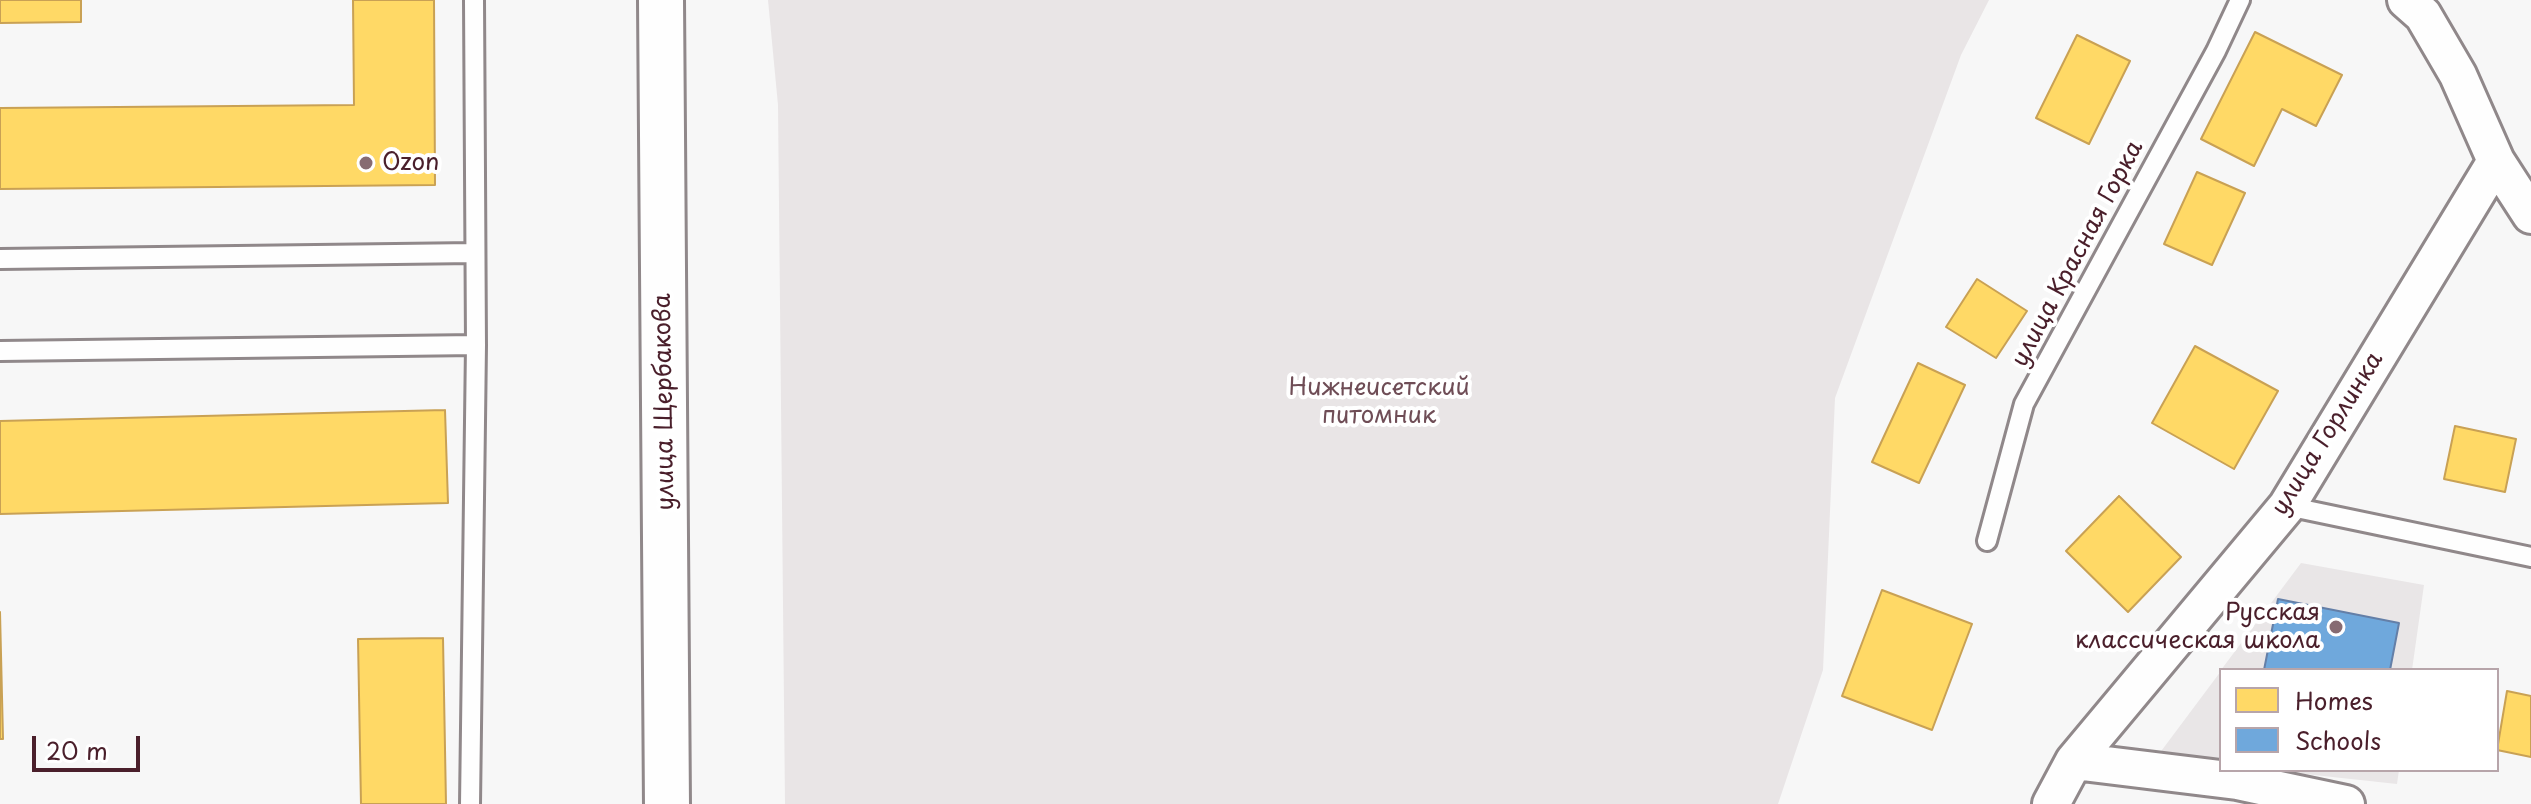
<!DOCTYPE html>
<html>
<head>
<meta charset="utf-8">
<style>
	body { margin:0 }
	#map { position:relative; width:2531px; height:804px; overflow:hidden; background:#f7f7f7; font-family:"Playpen Sans",sans-serif }
	canvas { display:block }
	.legend { position:absolute; left:2219px; top:668px; width:280px; height:104px; box-sizing:border-box; background:#fff; border:2px solid #b7a5aa; margin:0; padding:10px 14px; list-style:none; font-size:24px; color:#4a1f2b }
	.legend li { display:flex; align-items:center; gap:16px; height:40px }
	.legend b { width:40px; border:2px solid #b7a5aa }
	.scale { position:absolute; left:32px; top:736px; width:108px; height:36px; box-sizing:border-box; border:4px solid #4a1f2b; border-top:0; padding-left:10px; font-size:24px; line-height:28px; white-space:nowrap; color:#4a1f2b; -webkit-text-stroke:6px #fff; paint-order:stroke }
</style>
</head>
<body>
<div id="map">
<canvas width="2531" height="804"></canvas>
<ul class="legend">
<li><b style="height:22px;background:#ffd966"></b>Homes</li>
<li><b style="height:22px;background:#6fa8dc"></b>Schools</li>
</ul>
<div class="scale">20 m</div>
</div>
<script>
const ctx = document.querySelector('canvas').getContext('2d');
ctx.lineJoin = 'round';
function fillPath(path, color) { ctx.fillStyle = color; ctx.fill(path, 'evenodd'); }
const toPath = rows => new Path2D(rows.map(r => 'M' + r).join(''));
function strokePath(path, color, width, dash) { ctx.strokeStyle = color; ctx.lineWidth = width; ctx.lineCap = dash ? 'butt' : 'round'; ctx.setLineDash(dash || []); ctx.stroke(path); }
function write(font, color, halo, rows, align = 'center') {
  ctx.font = font + ' "Playpen Sans",sans-serif'; ctx.lineWidth = 8; ctx.setLineDash([]); ctx.textBaseline = 'middle'; ctx.strokeStyle = halo; ctx.fillStyle = color; for (const [text, x, y, turn = 0] of rows) {
    ctx.save(); ctx.translate(x, y); ctx.rotate((+turn || 0) * Math.PI / 180); ctx.textAlign = isNaN(turn) ? turn : align; if (halo) ctx.strokeText(text, 0, 0); ctx.fillText(text, 0, 0); ctx.restore();
  }
}
fillPath(toPath([
	[2301,563,2424,585,2412,670,2221,670],
	[2221,671,2221,765,2156,758],
	[2268,770,2399,770,2397,784]
]), '#e9e6e7');
fillPath(toPath([
	[768,0,1989,0,1961,55,1835,398,1823,670,1778,804,785,804,778,105]
]), '#e9e5e6');
const homes = toPath([
	[0,0,81,0,81,22,0,23,0,0],
	[353,0,434,0,435,185,0,189,0,108,354,105,353,0],
	[2255,32,2342,75,2316,126,2282,109,2254,166,2201,139,2255,32],
	[2077,35,2130,61,2089,144,2036,118,2077,35],
	[2197,172,2245,193,2212,265,2164,244,2197,172],
	[1977,279,2027,311,1996,358,1946,327,1977,279],
	[2195,346,2278,391,2234,469,2152,423,2195,346],
	[1918,363,1965,385,1919,483,1872,462,1918,363],
	[445,410,448,503,0,514,0,421,445,410],
	[2455,426,2516,439,2505,492,2444,479,2455,426],
	[2119,496,2181,557,2128,612,2066,551,2119,496],
	[1882,590,1972,624,1932,730,1842,696,1882,590],
	[0,612,3,739,0,739,0,612],
	[443,638,446,804,361,804,358,639,443,638],
	[2507,691,2531,696,2531,757,2497,750,2507,691]
]);
fillPath(homes, '#ffd966');
strokePath(homes, '#c9a154', 2);
const schools = toPath([
	[2278,599,2399,623,2390,670,2264,670,2278,599]
]);
fillPath(schools, '#6fa8dc');
strokePath(schools, '#647fa7', 2);
const service = toPath([
	[0,259,474,253],
	[0,351,476,345],
	[2287,506,2531,557],
	[1987,541,2024,404,2216,51,2240,0],
	[470,804,476,345,474,0]
]);
const minor = toPath([
	[2406,0,2423,15,2458,75,2496,161,2531,215],
	[2074,761,2237,781,2346,804],
	[2051,804,2074,761,2287,506,2496,161]
]);
const primary = toPath([
	[661,0,667,804]
]);
strokePath(service, '#90888a', 24);
strokePath(minor, '#90888a', 42);
strokePath(primary, '#90888a', 50);
strokePath(service, '#fefefe', 18);
strokePath(minor, '#fefefe', 36);
strokePath(primary, '#fefefe', 44);
for (const [x, y, r, color] of [
	[366,163,8,"#876b72"],
	[2336,627,8,"#876b72"]
]) { const dot = new Path2D(); dot.arc(x, y, r, 0, 2 * Math.PI); ctx.fillStyle = color; ctx.fill(dot); strokePath(dot, '#fff', 3); }
write('24px', '#4a1f2b', '#fff', [
	["Ozon",382,163],
	["Русская",2320,613,"right"],
	["классическая школа",2320,641,"right"]
], 'left');
write('24px', '#4a1f2b', '#fff', [
	["улица Красная Горка",2078,254,-62],
	["улица Щербакова",665,402,-91],
	["улица Горлинка",2328,434,-58]
]);
write('24px', '#6f4d56', '#fff', [
	["Нижнеисетский",1379,388],
	["питомник",1379,416]
]);
</script>
</body>
</html>
